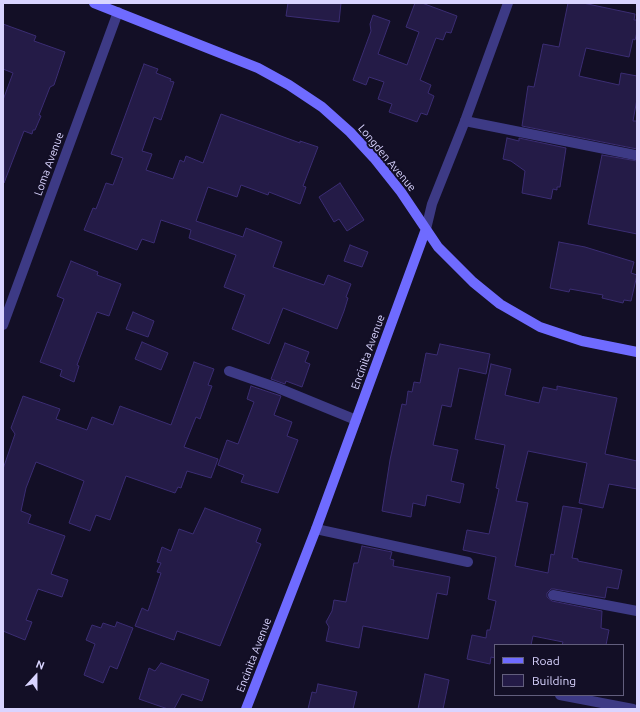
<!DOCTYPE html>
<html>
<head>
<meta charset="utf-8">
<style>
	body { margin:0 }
	#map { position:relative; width:640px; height:712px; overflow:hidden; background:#130f26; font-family:Ubuntu,sans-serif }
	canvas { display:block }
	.frame { position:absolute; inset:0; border:4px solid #d9d4ff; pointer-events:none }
	.legend { position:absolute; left:494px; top:644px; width:130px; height:52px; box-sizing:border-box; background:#130f26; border:1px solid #625e7d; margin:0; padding:5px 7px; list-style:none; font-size:12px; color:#d9d4ff }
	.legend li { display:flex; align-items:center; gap:8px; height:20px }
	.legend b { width:20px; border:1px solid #625e7d }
	.north { position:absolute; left:16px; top:656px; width:40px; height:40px; -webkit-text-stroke:3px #130f26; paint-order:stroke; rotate:21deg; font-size:11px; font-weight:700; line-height:16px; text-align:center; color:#d9d4ff }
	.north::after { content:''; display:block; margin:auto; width:14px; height:18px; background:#d9d4ff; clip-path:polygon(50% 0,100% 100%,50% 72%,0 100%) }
</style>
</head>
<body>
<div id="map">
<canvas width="640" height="712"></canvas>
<div class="frame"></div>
<ul class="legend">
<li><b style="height:5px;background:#6f6bff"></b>Road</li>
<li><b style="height:11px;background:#241b47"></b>Building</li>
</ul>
<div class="north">N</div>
</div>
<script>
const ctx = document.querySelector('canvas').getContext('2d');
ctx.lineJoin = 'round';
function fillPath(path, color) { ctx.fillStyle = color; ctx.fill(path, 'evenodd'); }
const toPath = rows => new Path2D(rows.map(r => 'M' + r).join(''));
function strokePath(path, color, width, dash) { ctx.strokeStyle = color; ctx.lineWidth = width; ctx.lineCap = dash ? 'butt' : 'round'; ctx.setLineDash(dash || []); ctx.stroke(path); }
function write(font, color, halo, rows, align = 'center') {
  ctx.font = font + ' Ubuntu,sans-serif'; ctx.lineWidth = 4; ctx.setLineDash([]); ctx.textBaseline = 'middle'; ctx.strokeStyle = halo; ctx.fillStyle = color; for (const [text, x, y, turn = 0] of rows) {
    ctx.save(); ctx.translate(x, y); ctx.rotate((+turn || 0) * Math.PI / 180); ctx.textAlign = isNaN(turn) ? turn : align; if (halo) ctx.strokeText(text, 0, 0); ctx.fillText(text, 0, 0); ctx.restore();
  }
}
const building = toPath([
	[288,3,341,3,339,22,286,16,288,3],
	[415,3,422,3,457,16,451,33,446,32,443,40,436,38,420,80,431,85,428,93,434,96,427,115,421,113,417,122,389,112,392,104,378,99,384,82,369,77,366,85,353,80,371,31,370,24,373,15,390,21,378,54,407,65,419,32,406,27,415,3],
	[568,3,583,3,635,14,634,20,637,20,637,32,635,40,633,39,629,57,586,48,579,76,619,85,621,73,637,76,637,99,633,121,637,121,637,149,522,126,528,86,534,87,543,44,559,47,568,3],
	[3,24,36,36,34,41,65,52,54,85,50,87,39,115,41,116,35,130,33,130,32,134,24,131,4,183,3,100,13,73,3,69,3,24],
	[144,64,158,69,156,73,171,79,170,81,174,82,161,120,154,117,142,151,152,154,146,170,173,179,180,160,184,162,186,156,203,163,221,114,300,143,300,141,318,147,303,186,306,187,300,204,269,192,268,195,241,185,237,197,208,187,196,221,243,237,246,228,282,242,273,267,324,285,328,275,351,284,346,297,348,298,344,311,337,329,283,308,269,344,232,329,245,295,224,287,236,255,189,238,191,230,161,220,154,243,142,239,137,250,84,230,93,208,96,209,106,183,113,185,123,158,111,154,144,64],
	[507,138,519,141,519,138,566,148,560,187,557,187,557,190,553,189,551,199,522,193,525,171,511,161,503,159,507,138],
	[602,155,637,161,637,234,588,224,602,155],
	[340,183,364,220,347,231,339,219,334,222,319,197,340,183],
	[559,242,585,247,634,262,631,273,637,275,631,301,624,300,623,303,602,298,603,295,570,289,569,292,550,288,559,242],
	[350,245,368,252,362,267,344,261,350,245],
	[71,261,98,272,97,275,121,284,109,316,97,312,77,365,79,366,74,382,60,376,62,370,40,362,64,299,57,296,71,261],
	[133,312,154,321,148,337,126,329,133,312],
	[142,342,168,353,161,370,135,359,142,342],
	[285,343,309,352,305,362,310,364,302,387,286,381,285,384,271,379,285,343],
	[440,344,490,354,486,374,459,368,451,407,442,405,433,445,458,450,451,481,464,484,460,503,427,495,425,506,413,503,411,517,382,511,390,460,402,404,406,405,408,391,412,392,414,382,420,383,426,353,437,355,440,344],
	[194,362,214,369,208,385,212,386,200,419,196,417,184,447,218,459,211,478,187,471,181,488,178,487,175,493,126,476,110,520,96,515,90,531,69,523,84,481,36,462,26,488,21,511,31,515,28,523,65,536,51,574,68,580,62,597,38,589,26,620,32,622,25,640,3,631,3,469,15,434,11,428,23,396,60,409,56,419,87,430,92,417,113,425,120,406,171,425,194,362],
	[491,364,511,369,505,395,539,403,543,387,557,390,557,386,617,398,605,454,637,461,637,489,609,484,603,508,579,503,587,463,528,451,516,501,528,503,515,566,548,573,551,554,554,555,563,506,582,509,572,558,578,559,578,561,622,570,618,589,607,587,605,598,554,589,551,589,547,593,547,597,552,601,602,611,601,628,609,630,606,645,562,645,563,642,533,636,531,645,495,645,495,658,491,657,490,664,467,659,472,635,486,638,487,630,490,630,496,601,488,599,496,557,463,550,467,530,489,534,499,489,496,488,505,445,475,439,491,364],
	[251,386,281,396,274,415,292,422,287,436,298,440,278,493,241,482,244,475,218,465,227,440,238,444,254,402,247,399,251,386],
	[205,508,261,529,256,542,261,544,220,646,177,631,174,640,135,626,142,608,148,611,161,573,157,572,161,563,157,562,162,547,171,551,179,529,193,534,205,508],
	[362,546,392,552,390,559,394,560,393,566,450,577,447,595,437,593,428,639,363,626,359,648,326,641,329,627,326,622,332,611,334,600,346,602,354,563,358,563,362,546],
	[117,622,133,628,117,669,110,666,103,683,84,675,95,644,86,640,92,625,101,628,103,623,115,627,117,622],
	[161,663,209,680,202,701,182,694,174,709,168,709,139,699,149,668,155,671,161,663],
	[425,674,449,680,443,709,418,709,425,674],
	[318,684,357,692,353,709,308,709,312,692,316,693,318,684]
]);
fillPath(building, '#241b47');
strokePath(building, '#3b2d73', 1);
strokePath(toPath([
	[465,121,635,155],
	[229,371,278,388,356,420],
	[316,529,468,562],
	[553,595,637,611],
	[560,695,633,709]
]), '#3d3a85', 10);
strokePath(toPath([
	[426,229,432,204,465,121,508,3],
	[3,325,118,12]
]), '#3d3a85', 10);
strokePath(toPath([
	[94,3,258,68,289,85,322,107,350,132,374,158,401,192,438,247,473,282,500,304,540,327,582,341,637,352],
	[246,709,316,529,426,229]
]), '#6f6bff', 10);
write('11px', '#d9d4ff', '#130f26', [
	["Longden Avenue",387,158,50],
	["Loma Avenue",49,164,-70],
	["Encinita Avenue",368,352,-70],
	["Encinita Avenue",254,655,-69]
]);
</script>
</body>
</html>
